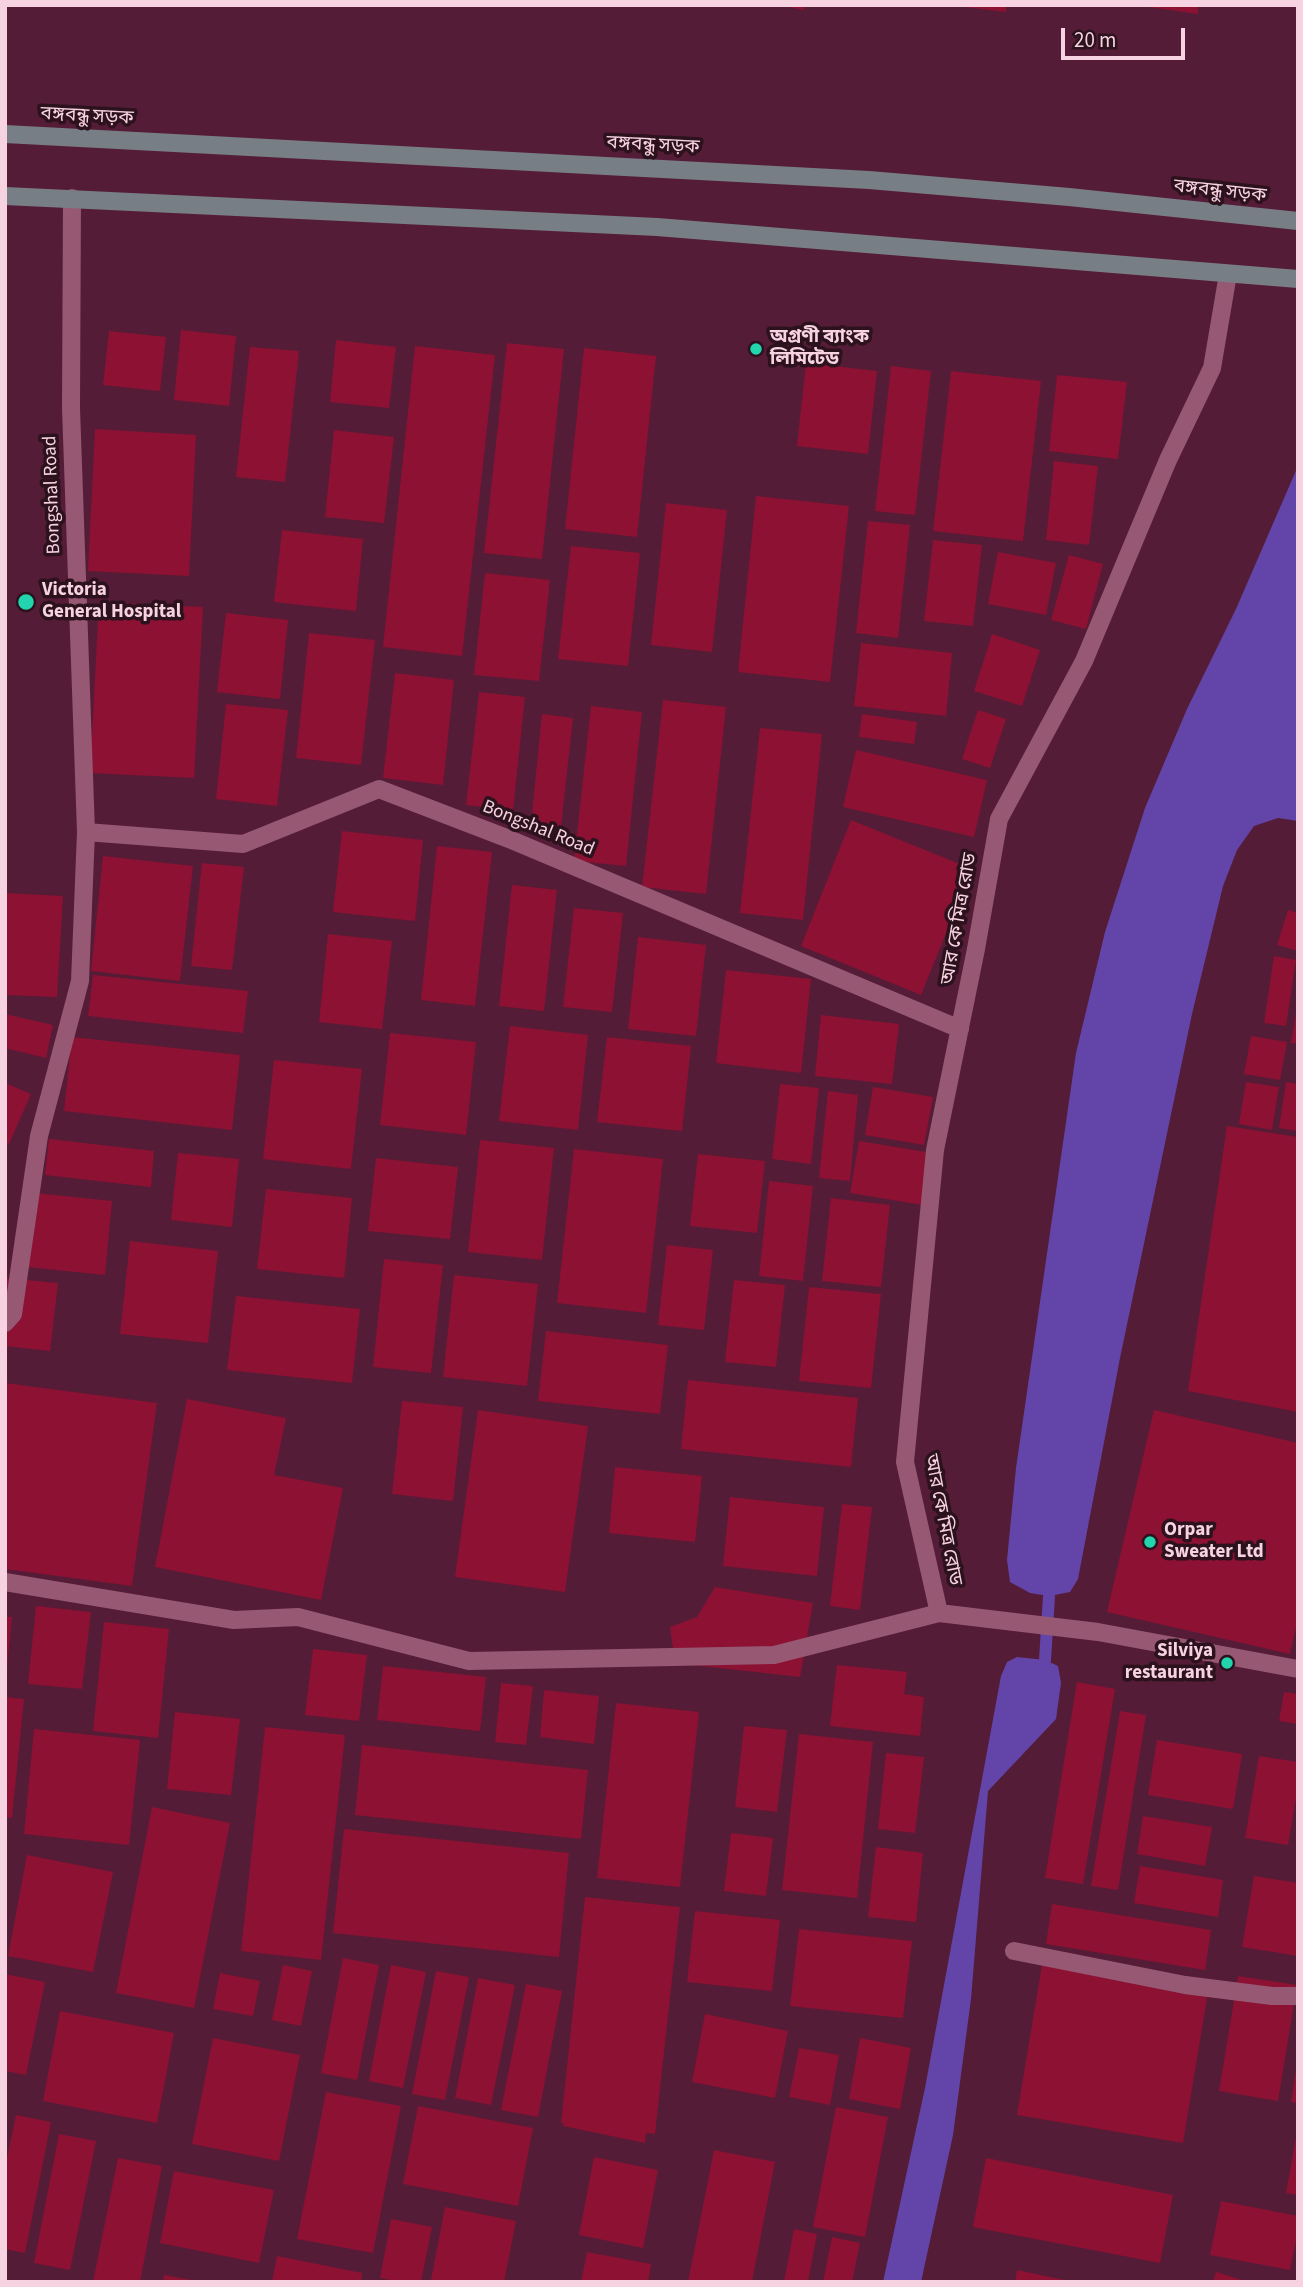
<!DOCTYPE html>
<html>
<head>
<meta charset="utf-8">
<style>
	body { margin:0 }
	#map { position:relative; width:1303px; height:2287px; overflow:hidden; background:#551c37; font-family:"Source Sans 3",sans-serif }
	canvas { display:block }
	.frame { position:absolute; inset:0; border:7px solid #f7d2e0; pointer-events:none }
	.scale { position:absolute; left:1061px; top:28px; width:124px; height:32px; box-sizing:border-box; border:4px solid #f7d2e0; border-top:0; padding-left:9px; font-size:21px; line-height:24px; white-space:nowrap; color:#f7d2e0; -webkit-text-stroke:5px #2b121d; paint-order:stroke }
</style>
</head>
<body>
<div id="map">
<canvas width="1303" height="2287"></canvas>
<div class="frame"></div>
<div class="scale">20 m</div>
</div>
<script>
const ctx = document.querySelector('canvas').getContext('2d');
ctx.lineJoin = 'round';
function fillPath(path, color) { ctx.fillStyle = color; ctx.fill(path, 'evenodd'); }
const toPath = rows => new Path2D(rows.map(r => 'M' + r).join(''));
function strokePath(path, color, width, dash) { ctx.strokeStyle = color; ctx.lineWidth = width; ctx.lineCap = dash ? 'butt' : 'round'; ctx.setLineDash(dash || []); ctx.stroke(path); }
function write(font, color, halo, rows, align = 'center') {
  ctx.font = font + ' "Source Sans 3","Noto Sans Bengali",sans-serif'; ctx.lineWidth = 7; ctx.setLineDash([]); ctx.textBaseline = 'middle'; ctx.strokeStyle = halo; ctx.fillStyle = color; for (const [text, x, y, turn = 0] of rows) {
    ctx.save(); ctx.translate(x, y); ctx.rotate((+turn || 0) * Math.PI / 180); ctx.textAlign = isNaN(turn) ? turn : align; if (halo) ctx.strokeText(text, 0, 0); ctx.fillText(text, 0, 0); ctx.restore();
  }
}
fillPath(toPath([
	[1298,466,1298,821,1278,818,1254,826,1237,850,1223,886,1192,1014,1120,1358,1078,1579,1070,1592,1049,1596,1030,1593,1010,1582,1007,1560,1016,1468,1076,1053,1105,932,1145,808,1187,709,1236,609],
	[1017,1657,1045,1660,1058,1666,1061,1683,1056,1719,988,1791,971,1999,953,2135,921,2282,883,2282,925,2088,1001,1676,1007,1662]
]), '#6345aa');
strokePath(toPath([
	[1045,1660,1049,1596]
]), '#6345aa', 12);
fillPath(toPath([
	[778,5,805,5,804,10],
	[965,5,1006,5,1006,12,965,7],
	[1149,5,1198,5,1198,14,1149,7],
	[181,330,236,336,229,406,174,400],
	[109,331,166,337,160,391,103,385],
	[336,340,396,347,389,408,330,402],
	[507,343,564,349,542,559,484,553],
	[415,346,495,355,462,656,383,647],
	[250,347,299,351,285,482,236,477],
	[584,348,656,356,637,537,565,529],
	[806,363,877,371,868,454,797,446],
	[891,366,931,371,915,515,875,511],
	[951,371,1041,381,1023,541,933,531],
	[1057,375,1127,382,1118,459,1049,451],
	[95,429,196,435,189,576,88,571],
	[334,430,394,437,384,523,325,517],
	[1054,461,1098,466,1089,545,1046,540],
	[756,496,849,506,830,682,738,672],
	[666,503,727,510,712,652,651,645],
	[868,521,910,525,898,638,856,633],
	[282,530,363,539,356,611,274,602],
	[933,540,982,545,973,626,924,621],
	[571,546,640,553,628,666,558,659],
	[998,552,1056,563,1046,615,988,604],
	[1069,555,1103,564,1086,629,1051,620],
	[485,573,550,580,539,681,474,675],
	[99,602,203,607,194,778,90,773],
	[226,613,288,620,280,699,217,692],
	[309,633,375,640,361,765,296,758],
	[992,634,1040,650,1022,706,974,691],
	[861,643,952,653,946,716,854,706],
	[395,673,454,680,443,785,383,778],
	[479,692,525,697,513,810,466,805],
	[663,700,726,707,706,894,642,887],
	[226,704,288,710,277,806,216,799],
	[591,706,642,712,626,866,574,861],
	[978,710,1006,719,990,768,962,759],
	[542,714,573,718,561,827,531,824],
	[862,714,917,722,914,744,859,737],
	[760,728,822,734,803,920,740,913],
	[856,750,987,780,974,837,843,807],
	[851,820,972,869,921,995,801,946],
	[342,831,423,840,415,921,333,912],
	[437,846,492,852,475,1006,421,1000],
	[103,856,193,866,180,981,91,971],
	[202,863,244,867,232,970,191,966],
	[512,885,557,890,544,1011,499,1006],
	[5,893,63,896,57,997,5,995],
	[574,908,623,913,612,1012,563,1007],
	[1288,910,1298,913,1298,951,1277,945],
	[328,934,392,941,382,1029,319,1022],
	[638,937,706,945,696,1036,628,1029],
	[1274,956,1296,960,1286,1026,1264,1023],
	[726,970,811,979,801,1073,716,1063],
	[93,975,248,991,243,1033,88,1016],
	[5,1014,53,1025,46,1058,5,1048],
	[1296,1014,1298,1014,1298,1044,1291,1043],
	[821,1015,899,1024,892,1084,815,1076],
	[510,1026,588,1035,578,1130,499,1121],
	[390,1033,476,1042,466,1135,380,1125],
	[1251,1036,1287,1042,1280,1080,1244,1074],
	[72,1037,240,1055,232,1130,64,1111],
	[607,1037,691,1046,682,1131,597,1122],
	[274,1060,362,1069,351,1169,263,1159],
	[1246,1082,1279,1087,1272,1130,1239,1124],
	[1286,1082,1298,1084,1298,1131,1279,1128],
	[5,1083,31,1094,9,1144,5,1142],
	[780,1084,819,1088,811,1164,772,1159],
	[873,1087,933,1097,924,1145,865,1135],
	[828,1091,858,1095,850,1181,819,1178],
	[1227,1126,1298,1137,1298,1412,1188,1391],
	[49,1139,154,1151,151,1187,45,1175],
	[480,1140,554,1148,542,1260,468,1252],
	[859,1141,932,1153,923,1205,850,1193],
	[574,1149,663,1159,646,1313,557,1303],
	[178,1153,239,1159,232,1227,171,1220],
	[698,1154,765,1161,757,1233,690,1226],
	[376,1158,458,1167,450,1239,368,1231],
	[769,1181,813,1186,803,1281,759,1276],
	[266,1189,352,1198,344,1278,257,1269],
	[36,1193,112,1201,105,1275,27,1267],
	[831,1198,890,1205,881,1287,822,1281],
	[130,1241,218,1251,208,1343,120,1334],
	[667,1245,713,1250,704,1330,658,1325],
	[384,1259,443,1265,431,1373,373,1367],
	[454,1275,538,1284,527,1386,443,1377],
	[5,1278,58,1283,50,1351,5,1346],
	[734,1280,785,1285,776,1367,725,1362],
	[809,1287,881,1294,871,1388,799,1381],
	[236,1296,360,1309,352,1383,227,1370],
	[546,1331,668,1345,660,1414,538,1401],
	[688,1380,858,1398,851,1467,681,1449],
	[5,1383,157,1403,132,1586,5,1569],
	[187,1399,286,1418,274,1475,343,1488,321,1600,155,1567],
	[402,1401,463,1407,453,1501,392,1494],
	[478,1410,588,1426,565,1592,455,1577],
	[1154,1410,1298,1443,1298,1619,1290,1654,1107,1612],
	[615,1467,702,1476,695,1542,609,1533],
	[730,1497,824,1507,817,1576,723,1566],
	[842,1504,872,1507,860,1610,830,1606],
	[715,1587,813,1603,800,1677,675,1663,670,1627,697,1617],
	[36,1606,91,1612,82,1689,28,1684],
	[5,1617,12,1617,7,1667,5,1667],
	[104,1622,169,1629,158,1738,93,1731],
	[313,1649,367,1655,359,1721,305,1715],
	[837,1665,907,1672,904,1694,924,1697,920,1736,830,1726],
	[383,1666,486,1677,480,1731,377,1720],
	[1077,1682,1115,1689,1083,1884,1045,1878],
	[501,1683,533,1686,526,1745,495,1742],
	[544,1690,599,1696,594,1744,540,1737],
	[1284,1692,1298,1694,1298,1724,1279,1721],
	[5,1697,24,1699,12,1818,5,1817],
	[616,1703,699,1712,680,1887,597,1878],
	[1120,1711,1146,1715,1118,1890,1091,1886],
	[175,1712,240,1719,231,1795,167,1789],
	[744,1726,787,1730,777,1812,735,1807],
	[265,1727,345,1735,321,1960,241,1951],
	[34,1729,140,1740,129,1845,24,1834],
	[799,1734,873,1742,857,1898,782,1890],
	[1157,1740,1242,1754,1233,1809,1148,1795],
	[362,1745,588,1770,581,1839,355,1815],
	[886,1753,924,1757,915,1833,878,1829],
	[1259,1756,1298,1762,1298,1787,1288,1845,1245,1838],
	[152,1807,230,1823,194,2008,116,1993],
	[1143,1816,1212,1827,1205,1866,1137,1854],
	[344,1829,569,1853,559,1957,333,1933],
	[731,1833,773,1838,766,1896,724,1891],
	[876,1847,923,1853,916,1922,868,1917],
	[27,1855,113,1872,93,1972,8,1956],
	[1140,1866,1223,1880,1218,1917,1134,1903],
	[1254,1876,1298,1883,1298,1956,1242,1947],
	[585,1897,680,1907,655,2134,646,2133,645,2143,563,2126,564,2124,561,2123],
	[1052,1904,1211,1930,1205,1970,1046,1944],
	[695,1911,780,1920,772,1991,687,1982],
	[799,1929,912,1941,903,2018,790,2006],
	[343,1958,379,1965,357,2080,321,2073],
	[1043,1959,1209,1986,1183,2143,1017,2115],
	[283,1965,312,1971,301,2026,272,2020],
	[391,1965,426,1972,403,2088,369,2081],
	[436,1971,469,1977,445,2100,412,2094],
	[220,1973,260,1981,253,2016,213,2009],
	[5,1974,45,1982,26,2075,5,2071],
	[1238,1976,1297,1985,1278,2101,1219,2091],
	[478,1978,515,1985,491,2105,455,2098],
	[526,1984,562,1991,538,2117,501,2110],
	[60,2011,174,2033,157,2123,43,2101],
	[705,2014,788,2031,775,2098,692,2082],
	[213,2038,300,2055,279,2161,192,2144],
	[860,2038,911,2048,900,2109,849,2099],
	[799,2048,839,2055,830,2105,789,2097],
	[1296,2069,1298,2069,1298,2103,1291,2102],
	[326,2092,401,2106,373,2253,297,2239],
	[418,2106,533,2128,518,2206,403,2184],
	[836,2107,888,2117,865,2237,813,2227],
	[16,2115,51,2122,25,2253,5,2249,5,2168],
	[59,2134,96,2141,70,2270,34,2263],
	[1296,2137,1298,2137,1298,2195,1286,2193],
	[714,2150,775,2162,752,2282,688,2282],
	[594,2157,658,2170,643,2248,579,2235],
	[118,2158,162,2166,140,2282,93,2282],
	[986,2158,1173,2195,1160,2263,973,2227],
	[174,2171,274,2190,259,2263,160,2243],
	[1221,2201,1298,2216,1298,2231,1290,2270,1210,2255],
	[445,2207,516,2221,504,2282,442,2282,431,2280],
	[391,2219,432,2227,421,2282,401,2282,380,2278],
	[794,2229,817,2234,808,2282,784,2282],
	[832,2237,860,2243,852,2282,823,2282],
	[587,2252,651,2264,648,2282,581,2282],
	[277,2256,362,2273,361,2282,272,2282],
	[1017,2270,1069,2281,1069,2282,1015,2282],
	[1216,2272,1245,2281,1245,2282,1213,2282],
	[164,2275,192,2280,192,2282,163,2282]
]), '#8c1133');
strokePath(toPath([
	[1014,1951,1185,1985,1272,1996,1298,1996]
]), '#975873', 18);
strokePath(toPath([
	[86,832,243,844,379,789,509,839,960,1029],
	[5,1323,13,1314,39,1136,80,981,86,832,71,408,72,198],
	[5,1582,234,1620,298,1617,469,1661,774,1655,939,1613,1098,1632,1298,1669],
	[939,1613,905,1462,935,1150,976,949,999,819,1084,661,1168,460,1212,368,1228,274]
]), '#975873', 18);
strokePath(toPath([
	[5,134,869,180,1069,197,1298,221],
	[5,196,657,227,1298,279]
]), '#787e86', 18);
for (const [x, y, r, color] of [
	[756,349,7,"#22d5af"],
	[26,602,9,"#22d5af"],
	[1150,1542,7,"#22d5af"],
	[1227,1663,7,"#22d5af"]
]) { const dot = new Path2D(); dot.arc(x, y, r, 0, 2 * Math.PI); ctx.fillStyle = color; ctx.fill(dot); strokePath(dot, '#2b121d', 2.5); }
write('19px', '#f7d2e0', '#2b121d', [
	["বঙ্গবন্ধু সড়ক",87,117,3],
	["বঙ্গবন্ধু সড়ক",653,146,3],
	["বঙ্গবন্ধু সড়ক",1220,192,6],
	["Bongshal Road",53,495,-92],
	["Bongshal Road",538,829,22],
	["আর কে মিত্র রোড",960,919,-80],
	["আর কে মিত্র রোড",942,1520,79]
]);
write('bold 19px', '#f7d2e0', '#2b121d', [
	["অগ্রণী ব্যাংক",770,338],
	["লিমিটেড",770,360],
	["Victoria",42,591],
	["General Hospital",42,613],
	["Orpar",1164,1531],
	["Sweater Ltd",1164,1553],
	["Silviya",1213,1652,"right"],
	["restaurant",1213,1674,"right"]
], 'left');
</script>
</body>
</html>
